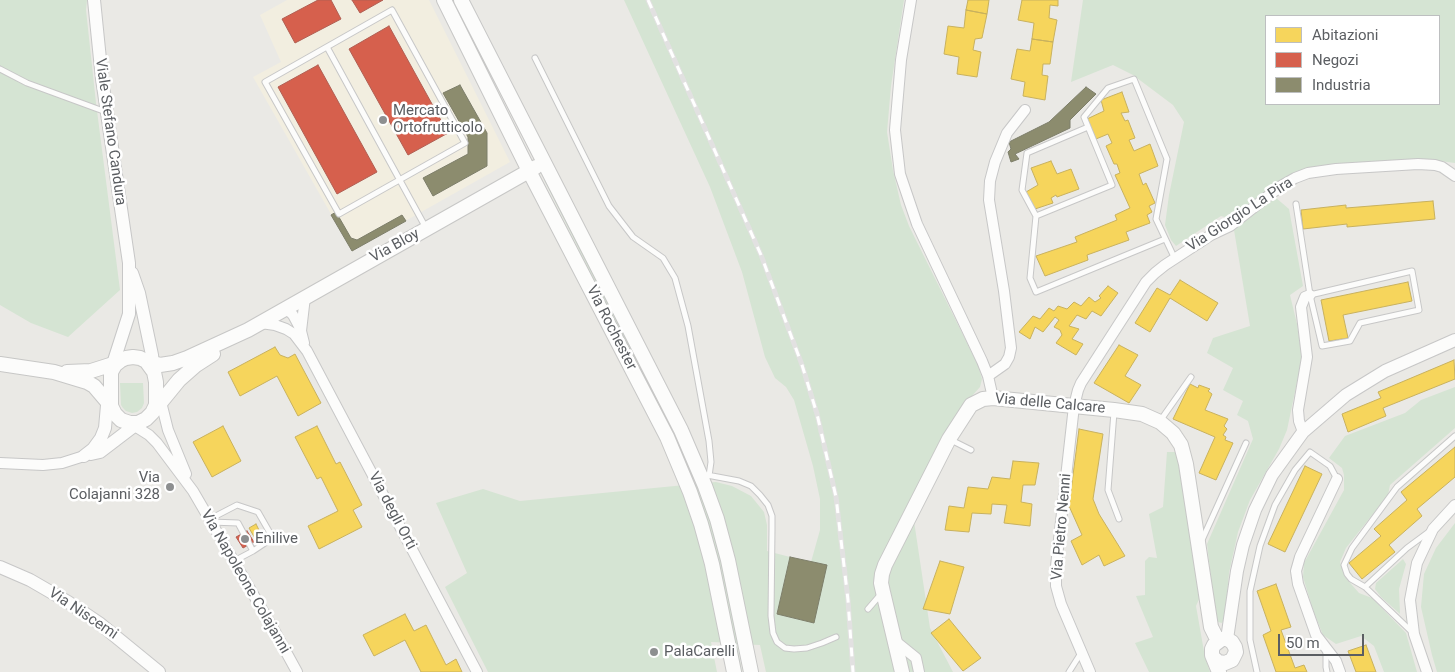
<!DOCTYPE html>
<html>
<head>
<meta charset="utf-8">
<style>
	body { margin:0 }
	#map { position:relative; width:1455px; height:672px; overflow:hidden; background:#eae9e5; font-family:Roboto,sans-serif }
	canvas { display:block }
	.legend { position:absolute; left:1265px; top:15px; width:175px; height:90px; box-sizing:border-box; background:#fff; border:1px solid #bdbfc0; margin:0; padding:6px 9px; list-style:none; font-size:15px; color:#5b5e62 }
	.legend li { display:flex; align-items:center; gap:10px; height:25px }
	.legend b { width:25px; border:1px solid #bdbfc0 }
	.scale { position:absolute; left:1278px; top:634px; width:86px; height:22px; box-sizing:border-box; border:2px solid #5b5e62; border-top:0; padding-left:6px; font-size:15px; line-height:18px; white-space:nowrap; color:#5b5e62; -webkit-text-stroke:4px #fff; paint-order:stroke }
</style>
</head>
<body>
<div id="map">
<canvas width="1455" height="672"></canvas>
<ul class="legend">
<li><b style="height:14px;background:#f6d55c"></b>Abitazioni</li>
<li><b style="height:14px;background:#d6604d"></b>Negozi</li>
<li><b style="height:14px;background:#8c8c6e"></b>Industria</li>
</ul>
<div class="scale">50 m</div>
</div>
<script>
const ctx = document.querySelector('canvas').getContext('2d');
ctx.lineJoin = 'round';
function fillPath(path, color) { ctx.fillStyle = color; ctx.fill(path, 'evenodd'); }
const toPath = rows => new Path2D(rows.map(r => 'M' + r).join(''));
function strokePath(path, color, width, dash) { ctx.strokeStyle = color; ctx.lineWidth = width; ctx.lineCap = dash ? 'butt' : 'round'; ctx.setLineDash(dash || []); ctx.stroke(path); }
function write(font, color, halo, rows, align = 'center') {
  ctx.font = font + ' Roboto,sans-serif'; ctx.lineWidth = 5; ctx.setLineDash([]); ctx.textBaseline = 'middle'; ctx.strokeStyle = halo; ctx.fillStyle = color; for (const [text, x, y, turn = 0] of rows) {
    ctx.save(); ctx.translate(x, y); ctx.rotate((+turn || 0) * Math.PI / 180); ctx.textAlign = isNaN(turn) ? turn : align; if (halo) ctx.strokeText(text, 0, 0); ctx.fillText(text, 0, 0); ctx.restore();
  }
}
fillPath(toPath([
	[287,0,429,0,510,162,352,251,253,77,281,62,260,15]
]), '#f2eee0');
fillPath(toPath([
	[0,0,87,0,86,10,96,103,120,290,68,337,31,323,0,305],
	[624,0,904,0,891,86,887,132,893,170,901,205,909,226,978,365,982,379,980,387,963,406,911,501,930,628,953,672,766,672,760,645,737,644,742,672,741,672,734,643,711,642,717,672,488,672,445,587,467,573,436,503,483,489,520,501,716,482,732,486,751,496,764,512,767,525,767,551,790,557,777,614,814,623,811,562,820,530,820,499,813,466,794,400,786,387,775,378,765,357,742,272,710,187],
	[1083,0,1455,0,1455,163,1440,161,1315,166,1296,173,1276,183,1239,211,1228,218,1221,216,1176,246,1171,240,1165,225,1169,195,1184,122,1173,105,1133,75,1113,65,1071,82],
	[1266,16,1439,16,1439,104,1266,104],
	[546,179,674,434,686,460,684,461,672,435,544,180],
	[1275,197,1289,209,1303,286,1290,295,1297,324,1302,358,1287,430,1279,449,1250,500,1238,532,1229,573,1225,618,1222,623,1218,622,1215,613,1207,544,1253,439,1248,421,1237,415,1243,401,1223,390,1233,368,1207,353,1213,338,1250,326,1234,230],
	[120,383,143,383,144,403,142,408,137,412,132,413,126,411,123,408,121,405],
	[1455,387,1455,428,1390,485,1388,495,1346,548,1340,562,1345,577,1359,593,1372,598,1406,633,1417,672,1384,672,1374,646,1361,636,1336,644,1323,635,1313,610,1303,577,1304,563,1344,490,1344,475,1342,468,1329,458,1345,436,1405,413,1421,400],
	[1167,452,1178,452,1200,597,1196,606,1205,657,1210,672,1149,672,1135,643,1153,637,1136,596,1145,595,1145,561,1149,557,1157,558,1149,514,1163,507],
	[1455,523,1455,672,1437,672,1432,655,1421,607,1424,574,1436,548],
	[1403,559,1406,564,1399,589,1400,614,1381,597,1375,589,1376,583]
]), '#d5e4d3');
const homes = toPath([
	[968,0,989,0,987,14,966,10,968,0],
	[1022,0,1058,0,1058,6,1050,5,1049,18,1057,20,1053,42,1032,39,1034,23,1018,20,1022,0],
	[966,10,987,14,982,38,975,39,973,50,981,52,977,77,957,74,959,57,944,54,948,26,964,28,966,10],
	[1032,39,1053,42,1050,64,1043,64,1042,75,1048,76,1045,100,1023,96,1025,82,1011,79,1017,49,1030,51,1032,39],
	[1122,92,1129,112,1121,113,1125,121,1128,120,1135,138,1129,140,1134,151,1150,144,1158,166,1139,174,1143,185,1146,183,1155,203,1149,206,1152,212,1147,215,1150,223,1126,232,1129,240,1087,255,1088,260,1045,276,1036,256,1077,242,1075,237,1117,220,1115,215,1130,208,1115,175,1120,173,1117,164,1114,164,1106,146,1112,143,1108,134,1096,139,1087,119,1104,111,1101,100,1122,92],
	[1051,161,1057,174,1071,169,1079,189,1057,197,1056,195,1051,198,1053,203,1035,209,1026,192,1038,185,1031,168,1051,161],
	[1433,201,1435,219,1347,227,1347,224,1303,229,1301,210,1346,205,1346,208,1433,201],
	[1180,280,1218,303,1207,321,1170,298,1150,332,1135,323,1157,288,1170,295,1180,280],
	[1408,282,1412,301,1343,315,1348,338,1329,341,1321,300,1408,282],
	[1108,286,1118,293,1101,316,1092,311,1086,319,1077,315,1069,326,1079,329,1072,339,1083,344,1076,355,1056,343,1062,335,1060,330,1054,327,1059,320,1055,317,1043,332,1035,327,1030,339,1019,332,1033,316,1040,319,1049,308,1054,311,1058,306,1067,309,1074,302,1081,306,1089,297,1095,302,1101,298,1099,296,1108,286],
	[1119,345,1138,355,1125,376,1141,385,1129,403,1094,383,1119,345],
	[275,347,280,355,288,358,295,354,321,403,298,416,277,376,240,396,228,372,275,347],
	[1454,360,1455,379,1383,408,1386,416,1348,432,1342,414,1381,398,1378,392,1454,360],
	[1190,384,1198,388,1199,385,1210,389,1208,391,1212,394,1205,410,1228,419,1224,426,1227,429,1223,435,1226,437,1225,440,1233,443,1216,480,1199,473,1215,437,1173,419,1190,384],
	[223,426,241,461,212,477,193,442,223,426],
	[317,426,336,464,340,462,362,505,353,510,362,527,319,549,308,526,338,511,321,477,317,479,295,437,317,426],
	[1079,429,1103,434,1093,499,1099,514,1125,556,1104,566,1099,555,1082,565,1071,541,1082,535,1069,506,1079,429],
	[1455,447,1455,477,1417,509,1422,516,1389,545,1395,552,1362,579,1349,563,1381,536,1374,529,1407,500,1401,492,1455,447],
	[1013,461,1039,463,1035,485,1023,485,1021,502,1032,504,1030,526,1004,523,1007,505,992,504,991,514,972,513,969,532,945,530,949,506,964,508,968,487,988,489,992,477,1010,479,1013,461],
	[1305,466,1322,474,1285,552,1268,544,1305,466],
	[256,524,262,536,256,540,249,528,256,524],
	[940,561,964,567,950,614,923,609,940,561],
	[1276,584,1291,627,1281,630,1295,668,1304,665,1307,672,1276,672,1263,635,1271,631,1257,591,1276,584],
	[405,614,414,631,426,625,446,665,456,659,462,672,421,672,405,640,374,656,363,635,405,614],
	[949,619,981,658,963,671,931,633,949,619],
	[1366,645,1376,672,1356,672,1348,651,1366,645]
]);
fillPath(homes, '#f6d55c');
strokePath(homes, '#c8b15e', 1);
const shops = toPath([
	[318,0,331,0,341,19,295,43,282,19,318,0],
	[352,0,383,0,360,13,352,0],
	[389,26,448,133,408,155,349,49,389,26],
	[318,65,377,172,337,194,278,87,318,65],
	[247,531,254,542,243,548,236,537,247,531]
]);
fillPath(shops, '#d6604d');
strokePath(shops, '#b15f53', 1);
const industry = toPath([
	[460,85,487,133,487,166,433,196,423,178,468,154,468,137,443,93,460,85],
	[1086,87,1096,94,1070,120,1070,128,1015,154,1019,159,1011,162,1008,152,1011,149,1009,142,1049,122,1086,87],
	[336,212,351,238,357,240,402,215,406,221,352,251,331,215,336,212],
	[790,557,827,565,814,623,777,614,790,557]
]);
fillPath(industry, '#8c8c6e');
strokePath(industry, '#7d7e6a', 1);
const service = toPath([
	[392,10,465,143,339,214,265,82,392,10],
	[327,47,426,228],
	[535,58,609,206,633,237,663,258,675,278,688,326,709,441,711,462,709,476],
	[0,69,27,83,106,112],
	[1088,127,1027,153,1022,190,1036,216,1030,278,1036,292,1165,239],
	[1296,204,1310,295,1322,346,1350,341,1360,323,1419,310,1412,271,1310,295],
	[1036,216,1112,185,1084,117,1108,88,1134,79,1167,159,1156,219,1175,259],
	[1114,412,1108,490,1119,519],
	[1160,421,1191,377],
	[949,439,971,450],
	[707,475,739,481,751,486,760,495,768,505,772,516,772,529,771,616,773,633,777,642,785,648,794,649,807,648,822,643,836,637],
	[210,519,237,505,258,512,270,533,265,543,253,551],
	[211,522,238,523,253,551,234,561],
	[1202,540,1246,443],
	[1365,587,1407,548,1430,531],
	[868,609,881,594],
	[1412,632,1365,587,1351,579,1347,574,1344,565,1352,548,1397,487,1455,436],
	[1326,650,1326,667,1327,672],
	[1069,672,1081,653],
	[1257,672,1250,640,1250,591,1260,546,1275,505,1295,470,1310,452,1330,466,1337,479]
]);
const minor = toPath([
	[911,0,901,60,895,130,900,174,917,224,982,361,988,376,993,398],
	[286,308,293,315,301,330],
	[261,323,275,325,286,329,294,334,307,351,477,672],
	[304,343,301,331,305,297],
	[988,376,1005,364,1009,357,1011,348,1004,291,989,200,990,181,995,162,1007,133,1025,110],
	[160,398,168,430,186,474],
	[130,423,149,435,157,443,193,491,274,630,297,672],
	[1303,432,1299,421,1298,410,1307,357,1301,307,1305,297,1310,295],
	[0,463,43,465,62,463,84,456],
	[1337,479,1300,557,1296,571,1298,584,1316,635,1336,661,1340,672],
	[895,641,916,658,919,672],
	[1090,672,1061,604,1056,586,1056,566,1074,406,1078,390,1081,383,1146,282,1155,273,1165,265,1211,235,1230,226,1281,186,1295,178,1308,173,1336,169,1418,164,1435,165,1442,167,1455,176],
	[1427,672,1414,634,1410,600,1417,563,1433,529,1455,505]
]);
const tertiary = toPath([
	[94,0,102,79,129,263,129,314,111,370],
	[132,273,139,293,152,355,154,372],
	[91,454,100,452,138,423],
	[84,456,93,449,101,438,105,428,108,394],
	[0,567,30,580,68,602,99,623,159,672],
	[1227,639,1237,571,1243,545,1255,510,1272,475,1303,432,1346,395,1385,371,1455,340]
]);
const secondary = toPath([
	[444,0,529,171,667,437,690,492,701,524,712,564,734,672],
	[461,0,681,430,705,486,717,519,728,560,751,672],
	[146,361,160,365,173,363,187,358,248,330,536,167],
	[0,364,54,372,87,382,94,386,111,406,115,414,121,420,130,423,138,423,146,419,152,413,179,380,196,365,213,354],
	[67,372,91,371,113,364,126,358,133,357,140,358,146,361,154,372,156,382,156,405,153,411],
	[111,406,111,372,115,365,120,361],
	[1215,659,1218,662,1225,663,1232,660,1236,652,1235,647,1232,642,1227,639,1222,639,1214,645,1212,649,1212,655,1219,672],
	[902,672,883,592,881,583,882,574,885,565,949,439,971,405,983,399,993,398,1114,410,1142,414,1160,422,1173,433,1181,445,1186,464,1211,627,1218,641]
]);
strokePath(service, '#c7c7c7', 7);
strokePath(minor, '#c7c7c7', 12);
strokePath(tertiary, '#c7c7c7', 14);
strokePath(secondary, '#c7c7c6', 16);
strokePath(service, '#fcfcfb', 5);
strokePath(minor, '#fcfcfb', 10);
strokePath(tertiary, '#fcfcfb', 12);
strokePath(secondary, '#fcfcfb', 14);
const rail = toPath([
	[648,0,761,255,802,365,817,414,836,497,848,600,853,672]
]);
strokePath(rail, '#e2e1e1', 5);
strokePath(rail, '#fff', 3, [9]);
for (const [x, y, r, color] of [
	[383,120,5,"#8d8f90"],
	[170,487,5,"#8d8f90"],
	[245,539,5,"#8d8f90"],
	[654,652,5,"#8d8f90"]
]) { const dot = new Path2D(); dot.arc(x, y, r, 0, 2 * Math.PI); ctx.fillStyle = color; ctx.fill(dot); strokePath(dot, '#fff', 2); }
write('15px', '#5b5e62', '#fff', [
	["Mercato",393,111],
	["Ortofrutticolo",393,128],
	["Via",160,478,"right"],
	["Colajanni 328",160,495,"right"],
	["Enilive",255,539],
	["PalaCarelli",664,652]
], 'left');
write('15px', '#5b5e62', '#fff', [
	["Viale Stefano Candura",110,132,82],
	["Via Giorgio La Pira",1240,215,-33],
	["Via Bloy",395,246,-29],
	["Via Rochester",611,328,63],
	["Via delle Calcare",1050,404,5],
	["Via degli Orti",392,511,62],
	["Via Pietro Nenni",1062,527,-85],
	["Via Napoleone Colajanni",245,582,60],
	["Via Niscemi",83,614,34]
]);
</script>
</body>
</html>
